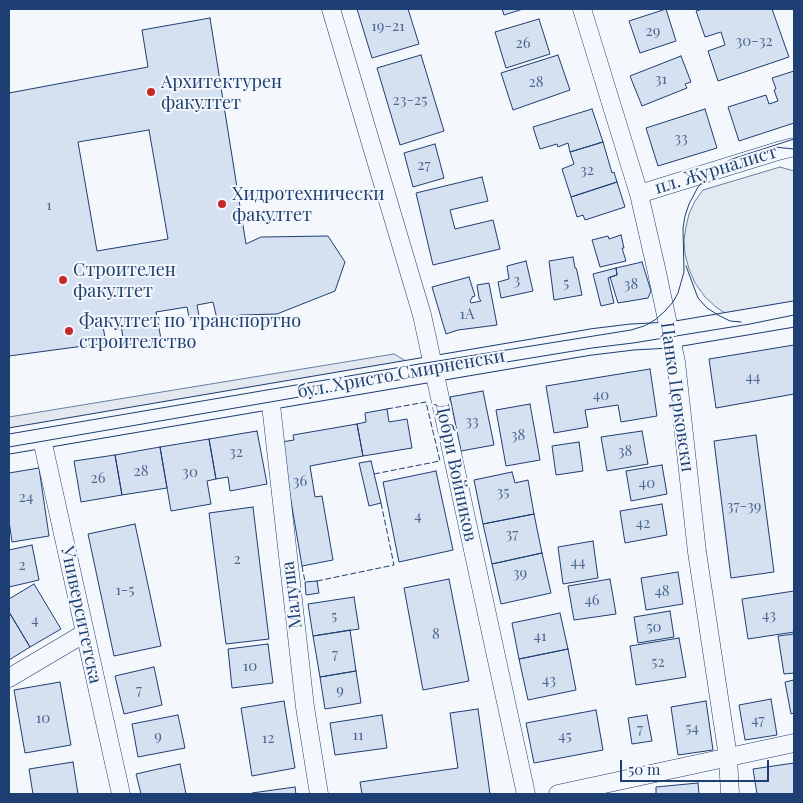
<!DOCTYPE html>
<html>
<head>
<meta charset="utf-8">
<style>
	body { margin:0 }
	#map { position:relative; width:803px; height:803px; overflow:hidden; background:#f4f7fb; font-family:"Playfair Display",serif }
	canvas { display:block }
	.frame { position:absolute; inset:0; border:10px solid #1d3f73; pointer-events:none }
	.scale { position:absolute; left:620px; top:760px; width:149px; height:22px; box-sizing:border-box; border:2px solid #1d3f73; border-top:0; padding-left:6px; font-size:15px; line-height:18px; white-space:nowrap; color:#1d3f73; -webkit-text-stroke:4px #f4f7fb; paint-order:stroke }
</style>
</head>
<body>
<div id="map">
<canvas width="803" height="803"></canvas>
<div class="frame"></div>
<div class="scale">50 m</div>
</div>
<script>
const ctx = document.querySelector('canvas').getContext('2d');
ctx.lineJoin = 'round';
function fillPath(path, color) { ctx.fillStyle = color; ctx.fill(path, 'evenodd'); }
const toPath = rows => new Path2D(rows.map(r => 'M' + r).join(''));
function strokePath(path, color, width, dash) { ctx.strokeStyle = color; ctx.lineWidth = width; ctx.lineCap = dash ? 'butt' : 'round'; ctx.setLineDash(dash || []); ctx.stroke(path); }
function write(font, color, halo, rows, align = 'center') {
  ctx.font = font + ' "Playfair Display",serif'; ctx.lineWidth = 4; ctx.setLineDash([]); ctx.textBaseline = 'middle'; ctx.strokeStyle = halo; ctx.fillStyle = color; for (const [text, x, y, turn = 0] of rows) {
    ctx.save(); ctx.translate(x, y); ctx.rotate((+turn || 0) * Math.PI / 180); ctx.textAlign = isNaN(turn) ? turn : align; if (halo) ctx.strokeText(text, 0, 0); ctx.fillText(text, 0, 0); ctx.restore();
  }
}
const green = toPath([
	[780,167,794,171,794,303,729,316,716,307,705,297,695,283,689,269,685,254,684,240,686,227,689,214,695,201,703,190,780,167]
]);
fillPath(green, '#e3e9f0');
strokePath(green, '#687fa3', 1);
const parking = toPath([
	[394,354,411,364,9,434,9,417,394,354]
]);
fillPath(parking, '#e3e8f0');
strokePath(parking, '#687fa3', 1);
const building = toPath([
	[357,9,408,9,419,44,372,58,357,9],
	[502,9,523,9,504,15,502,9],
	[666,9,676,41,640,53,629,21,666,9],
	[703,9,772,9,789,57,718,81,708,51,725,45,721,32,705,37,696,11,703,9],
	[210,18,246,244,261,237,328,236,345,262,335,291,277,314,241,315,217,319,213,302,197,305,199,316,189,317,187,307,156,312,161,339,124,345,120,318,102,321,106,343,9,356,9,93,148,67,142,30,210,18],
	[149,130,168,239,97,251,78,142,149,130],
	[539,19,550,54,506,68,495,32,539,19],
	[421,55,444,131,400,145,377,68,421,55],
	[558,55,570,90,513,110,501,73,558,55],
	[681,56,691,82,685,84,687,88,642,106,630,76,681,56],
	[794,71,794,123,739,141,728,107,766,95,769,104,778,101,774,90,776,89,772,78,794,71],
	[592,109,603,142,570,152,568,143,558,147,557,144,540,149,533,127,592,109],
	[705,109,717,148,658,166,646,128,705,109],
	[603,142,612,173,614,172,617,182,571,197,562,169,574,164,570,152,603,142],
	[435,144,444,178,413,187,404,153,435,144],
	[482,177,488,201,450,210,455,229,493,220,500,249,433,265,416,193,482,177],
	[617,182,625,207,585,220,583,215,577,217,571,197,617,182],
	[621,235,624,248,622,248,626,261,600,267,592,240,608,236,609,239,621,235],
	[573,257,575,268,576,268,577,271,582,295,554,300,549,261,573,257],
	[526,261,533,291,501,298,498,282,509,279,507,266,526,261],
	[642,262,651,291,648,298,618,303,610,277,617,275,616,268,642,262],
	[616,268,617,275,608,278,614,303,601,306,593,274,616,268],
	[469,277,475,296,472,297,472,298,470,301,471,303,481,301,479,298,477,285,489,283,497,325,458,330,446,334,432,287,469,277],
	[794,345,794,394,716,408,709,359,794,345],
	[650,369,657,416,621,422,618,405,585,410,588,427,554,433,546,386,650,369],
	[483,391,494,445,461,451,450,397,483,391],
	[530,404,540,460,506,466,496,410,530,404],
	[387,409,389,422,407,419,412,448,363,456,357,424,366,422,365,413,387,409],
	[357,424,363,456,310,466,315,497,322,496,333,560,302,566,281,442,294,440,293,435,357,424],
	[257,431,267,484,230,491,228,477,216,479,209,439,257,431],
	[642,431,648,464,607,471,601,437,642,431],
	[756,435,774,572,731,578,714,441,756,435],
	[209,439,216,479,207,481,211,504,171,511,160,447,209,439],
	[579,442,583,471,556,475,552,446,579,442],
	[160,447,167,488,122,495,115,455,160,447],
	[115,455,122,495,81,502,74,461,115,455],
	[371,461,381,503,369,506,359,463,371,461],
	[662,465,667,494,631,501,626,471,662,465],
	[39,468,49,536,12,542,9,521,9,473,39,468],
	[436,471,453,550,399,562,383,482,436,471],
	[512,472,515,483,528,480,534,514,483,524,474,480,512,472],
	[662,504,667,535,625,543,620,511,662,504],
	[253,507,269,639,226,644,209,513,253,507],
	[534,514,542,553,492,564,483,524,534,514],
	[135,524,161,646,114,656,88,534,135,524],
	[593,541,598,578,563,584,558,547,593,541],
	[32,545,39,580,9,587,9,550,32,545],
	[542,553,551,593,501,604,492,564,542,553],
	[678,572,683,604,646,610,641,578,678,572],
	[449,579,469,681,423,690,404,588,449,579],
	[610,579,616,614,574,620,568,586,610,579],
	[317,581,319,593,306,595,305,582,317,581],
	[34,584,61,629,30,647,9,612,9,599,34,584],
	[794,591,794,632,748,639,742,599,794,591],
	[354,597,359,629,313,636,308,604,354,597],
	[670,611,674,637,638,643,634,617,670,611],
	[9,612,30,647,9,660,9,612],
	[560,613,568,649,519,659,512,623,560,613],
	[350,630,356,671,320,677,313,636,350,630],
	[794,634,794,673,784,674,778,636,794,634],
	[679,638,686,677,636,685,630,646,679,638],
	[268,644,273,683,232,688,228,649,268,644],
	[568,649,576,690,528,700,519,659,568,649],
	[154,667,162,705,124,714,115,676,154,667],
	[356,671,361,703,325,709,320,677,356,671],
	[794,680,794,713,791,714,785,682,794,680],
	[60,682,71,745,25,753,14,690,60,682],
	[771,699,777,735,745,740,739,705,771,699],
	[284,701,295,768,252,776,241,708,284,701],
	[706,701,713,750,678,755,671,707,706,701],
	[478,709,490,794,362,794,360,782,458,768,450,713,478,709],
	[596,710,603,750,534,763,526,723,596,710],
	[178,715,185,748,138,757,132,724,178,715],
	[382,715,387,748,335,755,330,723,382,715],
	[647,715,652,741,632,744,628,718,647,715],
	[73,762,78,794,33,794,29,769,73,762],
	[794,763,794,794,757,794,753,769,794,763],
	[180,764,186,794,141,794,136,774,180,764],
	[698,783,699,794,656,794,656,787,698,783],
	[295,787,296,794,252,794,252,793,295,787]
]);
fillPath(building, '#d5e0f0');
strokePath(building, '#1d3f73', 1);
const street = toPath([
	[331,9,422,315,526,794],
	[582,9,639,194,656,268,676,362,697,552,728,757,730,794],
	[639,194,778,151,794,147],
	[270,396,305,707,319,794],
	[41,435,121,794],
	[9,678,85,633],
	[558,794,794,743]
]);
const secondary = toPath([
	[9,441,591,342,632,337,670,335,794,314]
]);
strokePath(street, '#1d3f73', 19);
strokePath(secondary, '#1d3f73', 27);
strokePath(street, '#f4f7fb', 18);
strokePath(secondary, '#f4f7fb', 25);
strokePath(toPath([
	[774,147,794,149],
	[686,266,698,298,707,308,718,315,730,321,741,322],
	[9,434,419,364,631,330,644,326,655,320,665,311,673,302,678,293,684,272,683,228,685,216,689,204,698,187,710,173,720,165,732,159,794,139],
	[9,447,421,376,592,348,633,343,750,324,794,315]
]), '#1d3f73', 1);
strokePath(toPath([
	[374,474,440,461,426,402,387,409],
	[302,566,305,582],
	[317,581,394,565,381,503]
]), '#1d3f73', 1, [6, 2.5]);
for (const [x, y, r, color] of [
	[151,92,5,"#c62828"],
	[222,204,5,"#c62828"],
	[63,280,5,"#c62828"],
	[69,331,5,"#c62828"]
]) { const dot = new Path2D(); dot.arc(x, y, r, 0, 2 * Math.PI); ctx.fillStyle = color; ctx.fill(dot); strokePath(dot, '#f4f7fb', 2); }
write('15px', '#4b6792', null, [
	["19-21",388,26],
	["29",653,31],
	["30-32",754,41],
	["26",523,43],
	["31",661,79],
	["28",536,82],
	["23-25",410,100],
	["33",681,138],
	["27",424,165],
	["32",587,170],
	["1",49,205],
	["3",517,280],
	["5",566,283],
	["38",631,284],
	["1А",467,314],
	["44",753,377],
	["40",601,395],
	["33",472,421],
	["38",518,435],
	["38",625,451],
	["32",236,452],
	["28",141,471],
	["30",190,472],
	["26",98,478],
	["36",300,481],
	["40",647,483],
	["35",503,492],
	["24",26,497],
	["37-39",744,506],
	["4",418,516],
	["42",643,523],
	["37",512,534],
	["2",237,559],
	["44",578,562],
	["2",22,565],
	["39",520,573],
	["1-5",125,590],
	["48",662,591],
	["46",592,600],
	["43",769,615],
	["5",334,616],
	["4",35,620],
	["50",654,627],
	["8",436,634],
	["41",540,636],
	["7",335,654],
	["52",658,662],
	["10",250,666],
	["43",549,680],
	["7",139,690],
	["9",340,690],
	["10",43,718],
	["47",758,720],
	["54",692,728],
	["7",640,729],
	["11",358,735],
	["9",158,736],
	["45",565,736],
	["12",268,738]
]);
write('18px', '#1d3f73', '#f4f7fb', [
	["Архитектурен",161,82],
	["факултет",161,103],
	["Хидротехнически",232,194],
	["факултет",232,215],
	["Строителен",73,270],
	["факултет",73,291],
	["Факултет по транспортно",79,321],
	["строителство",79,342]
], 'left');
write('18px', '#1d3f73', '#f4f7fb', [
	["пл. Журналист",716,170,-17],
	["бул. Христо Смирненски",401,374,-10],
	["Цанко Церковски",677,397,82],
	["Добри Войников",456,472,78],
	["Малуша",292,595,-97],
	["Университетска",81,615,78]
]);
</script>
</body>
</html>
